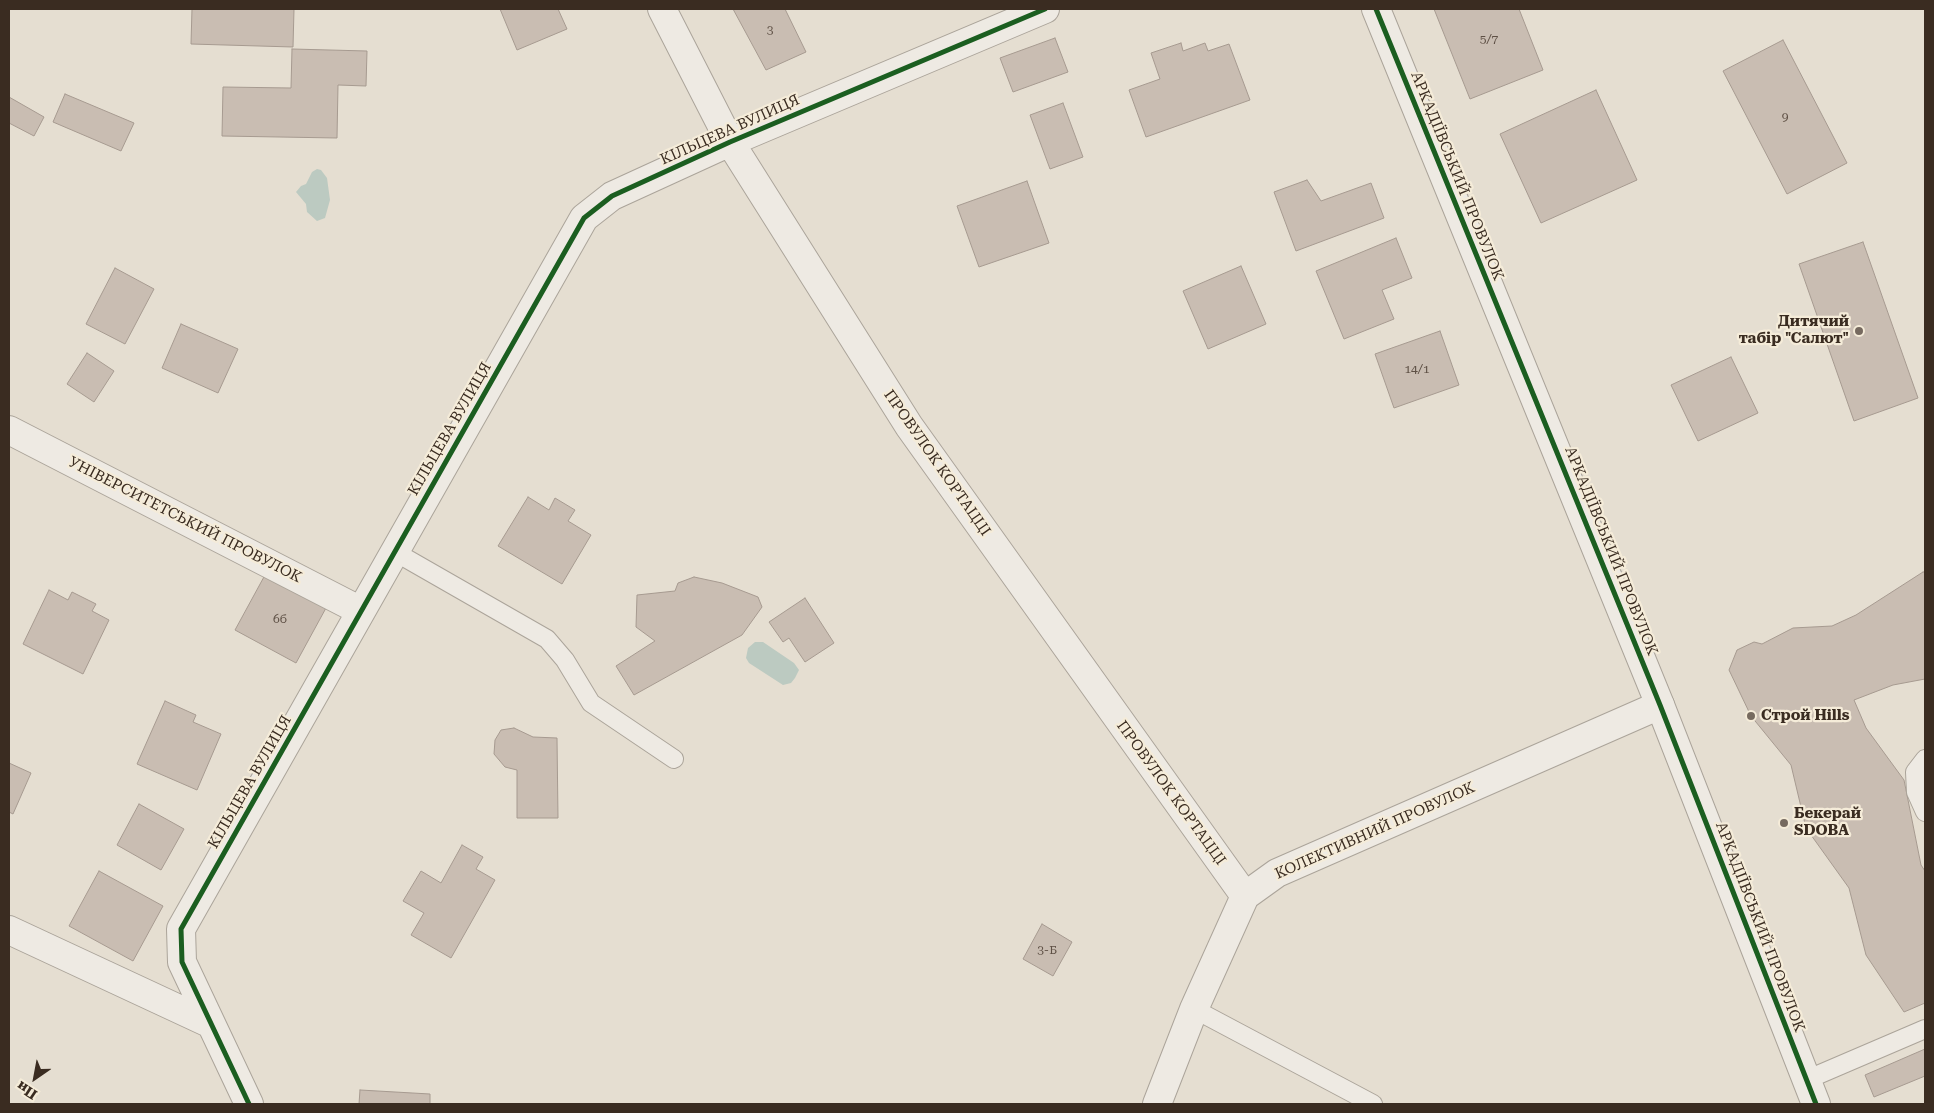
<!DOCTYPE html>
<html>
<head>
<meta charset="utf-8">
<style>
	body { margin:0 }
	#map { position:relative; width:1934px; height:1113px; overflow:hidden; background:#e5ded1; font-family:"Roboto Serif",serif }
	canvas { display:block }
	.frame { position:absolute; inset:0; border:10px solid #3a2c21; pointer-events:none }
	.north { position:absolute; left:10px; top:1053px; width:50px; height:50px; -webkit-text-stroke:4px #f5ecd9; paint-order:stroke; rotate:213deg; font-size:14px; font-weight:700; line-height:20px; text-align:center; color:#3a2c21 }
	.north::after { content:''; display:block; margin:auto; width:18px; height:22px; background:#3a2c21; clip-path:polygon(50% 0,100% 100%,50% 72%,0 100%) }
</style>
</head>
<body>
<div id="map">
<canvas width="1934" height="1113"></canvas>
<div class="frame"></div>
<div class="north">Пн</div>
</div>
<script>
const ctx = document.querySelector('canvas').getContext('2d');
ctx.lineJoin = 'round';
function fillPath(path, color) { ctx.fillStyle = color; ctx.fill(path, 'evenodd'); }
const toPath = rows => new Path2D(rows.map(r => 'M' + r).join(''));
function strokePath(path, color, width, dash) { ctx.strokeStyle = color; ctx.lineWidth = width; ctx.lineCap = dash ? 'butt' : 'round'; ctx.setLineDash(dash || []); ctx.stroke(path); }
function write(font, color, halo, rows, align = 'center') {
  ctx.font = font + ' "Roboto Serif",serif'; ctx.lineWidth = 4.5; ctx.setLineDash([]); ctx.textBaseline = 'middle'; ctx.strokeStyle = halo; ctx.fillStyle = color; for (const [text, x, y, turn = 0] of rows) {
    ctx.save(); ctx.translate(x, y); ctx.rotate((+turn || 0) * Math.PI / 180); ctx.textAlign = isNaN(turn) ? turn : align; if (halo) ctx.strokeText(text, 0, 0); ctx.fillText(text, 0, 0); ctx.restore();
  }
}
fillPath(toPath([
	[317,169,321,170,327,178,330,200,325,218,317,221,307,212,306,204,296,192,301,186,306,184,312,172],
	[755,642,763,642,794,663,799,670,795,678,791,683,783,685,749,663,746,658,748,648]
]), '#bccac1');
const building = toPath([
	[192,9,294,9,293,47,191,44,192,9],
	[500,9,558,9,567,29,517,50,500,9],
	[733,9,785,9,806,52,766,70,733,9],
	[1434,9,1519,9,1543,70,1470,99,1434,9],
	[1055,38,1068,72,1013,92,1000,58,1055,38],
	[1783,40,1847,163,1787,194,1723,71,1783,40],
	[1181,43,1183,51,1205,43,1208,51,1229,44,1250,100,1146,137,1129,90,1160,79,1151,53,1181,43],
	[292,49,367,51,366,86,338,85,337,138,222,136,223,87,291,88,292,49],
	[1596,90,1637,180,1541,223,1500,134,1596,90],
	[65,94,134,123,121,151,53,122,65,94],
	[9,97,44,117,34,136,9,123,9,124,9,97],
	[1063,103,1083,157,1050,169,1030,115,1063,103],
	[1307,180,1321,201,1371,183,1384,218,1296,251,1274,192,1307,180],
	[1027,181,1049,243,979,267,957,206,1027,181],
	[1396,238,1412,278,1382,290,1394,319,1344,339,1316,271,1396,238],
	[1863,242,1918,398,1854,421,1799,264,1863,242],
	[1241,266,1266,324,1208,349,1183,291,1241,266],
	[115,268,154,289,125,344,86,324,115,268],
	[181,324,238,349,218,393,162,368,181,324],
	[1440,331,1459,385,1394,408,1375,354,1440,331],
	[87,353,114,371,94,402,67,384,87,353],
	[1731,357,1758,413,1698,441,1671,385,1731,357],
	[528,497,549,510,555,498,575,510,568,521,591,535,562,584,498,546,528,497],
	[1923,572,1925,572,1925,679,1893,685,1854,700,1866,728,1904,780,1921,865,1925,871,1925,1003,1904,1012,1866,955,1849,888,1806,828,1791,765,1751,716,1729,670,1737,650,1754,642,1762,644,1793,628,1832,626,1856,615,1923,572],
	[265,575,326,608,296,663,235,630,265,575],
	[694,577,722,583,758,597,762,607,742,635,634,695,616,666,655,641,636,627,637,595,675,591,678,583,694,577],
	[49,590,68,600,72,592,96,604,92,611,109,620,83,674,23,644,49,590],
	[805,598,834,643,805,662,789,638,783,642,769,622,805,598],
	[165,701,196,715,193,722,221,734,197,790,137,764,165,701],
	[514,728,533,737,557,738,558,818,517,818,517,770,505,767,494,754,495,740,501,730,514,728],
	[9,763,31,773,13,814,9,812,9,763],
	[139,804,184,829,161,870,117,845,139,804],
	[462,845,483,857,476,869,495,880,451,958,411,935,424,913,403,901,421,871,441,883,462,845],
	[99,871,163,906,133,961,69,926,99,871],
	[1042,924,1072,942,1053,976,1023,959,1042,924],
	[1925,1049,1925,1076,1874,1097,1865,1075,1925,1049],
	[360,1090,430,1094,430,1104,359,1104,360,1090]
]);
fillPath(building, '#c9bdb2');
strokePath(building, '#a69a90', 1);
const service = toPath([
	[395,552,547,639,565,660,591,703,674,759],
	[1925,759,1915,772,1916,792,1925,812],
	[1194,1009,1373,1104],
	[1806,1080,1925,1029]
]);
const minor = toPath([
	[662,9,730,142,909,426,1245,896],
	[9,430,361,611],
	[9,930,211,1024],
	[249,1104,182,962,181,929,584,218,612,196,730,142,1045,9],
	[1157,1104,1194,1009,1245,896,1277,873,1660,705]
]);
const tertiary = toPath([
	[1376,9,1660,705,1816,1104]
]);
strokePath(service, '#aba49a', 20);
strokePath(minor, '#aba49a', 30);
strokePath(tertiary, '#aba49a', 30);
strokePath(service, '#eeeae3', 18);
strokePath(minor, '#eeeae3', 28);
strokePath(tertiary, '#eeeae3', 28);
strokePath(toPath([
	[1376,9,1660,705,1816,1104],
	[249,1104,182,962,181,929,584,218,612,196,730,142,1045,9]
]), '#1b5e20', 5);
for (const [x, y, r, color] of [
	[1859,331,5,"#766a5f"],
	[1751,716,5,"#766a5f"],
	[1784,823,5,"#766a5f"]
]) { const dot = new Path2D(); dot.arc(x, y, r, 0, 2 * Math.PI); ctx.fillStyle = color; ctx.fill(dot); strokePath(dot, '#f5ecd9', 2); }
write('12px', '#5e5045', null, [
	["3",770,30],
	["5/7",1489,39],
	["9",1785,117],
	["14/1",1417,369],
	["6б",280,619],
	["3-Б",1047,950]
]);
write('15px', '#3a2c21', '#f5ecd9', [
	["КІЛЬЦЕВА ВУЛИЦЯ",730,130,-24],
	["АРКАДІЇВСЬКИЙ ПРОВУЛОК",1457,176,68],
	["КІЛЬЦЕВА ВУЛИЦЯ",450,429,-60],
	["ПРОВУЛОК КОРТАЦЦІ",937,463,55],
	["УНІВЕРСИТЕТСЬКИЙ ПРОВУЛОК",185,520,27],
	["АРКАДІЇВСЬКИЙ ПРОВУЛОК",1611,551,68],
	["КІЛЬЦЕВА ВУЛИЦЯ",250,782,-60],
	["ПРОВУЛОК КОРТАЦЦІ",1171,793,54],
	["КОЛЕКТИВНИЙ ПРОВУЛОК",1375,831,-24],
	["АРКАДІЇВСЬКИЙ ПРОВУЛОК",1760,927,69]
]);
write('bold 15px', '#3a2c21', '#f5ecd9', [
	["Дитячий",1849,322,"right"],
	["табір \"Салют\"",1849,339,"right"],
	["Строй Hills",1761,716],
	["Бекерай",1794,814],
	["SDOBA",1794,831]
], 'left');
</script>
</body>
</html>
